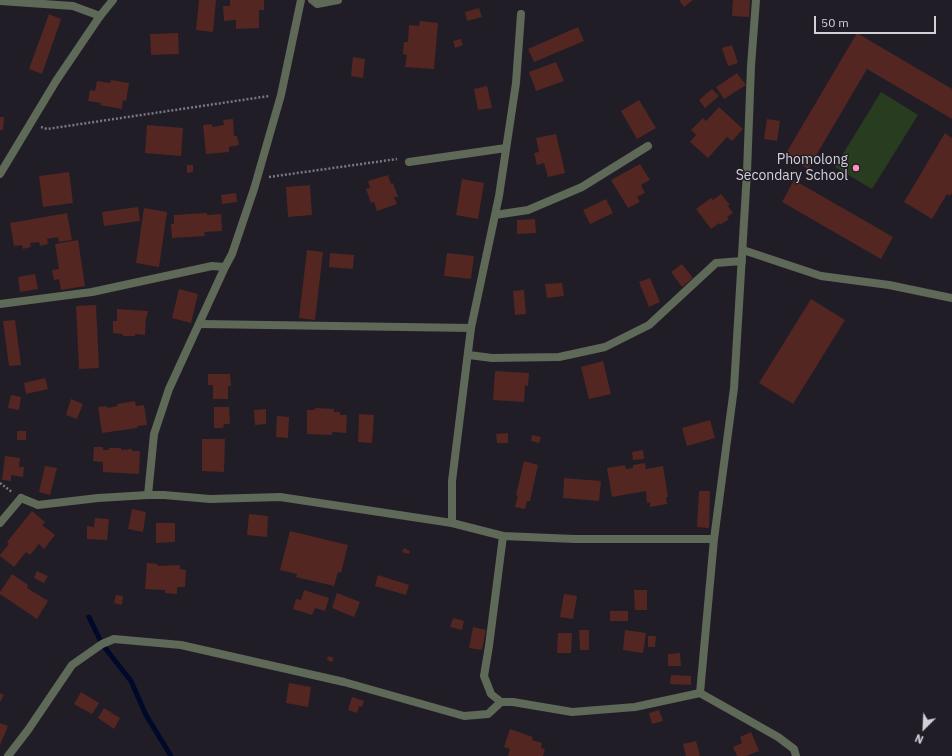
<!DOCTYPE html>
<html>
<head>
<meta charset="utf-8">
<style>
	body { margin:0 }
	#map { position:relative; width:952px; height:756px; overflow:hidden; background:#201d27; font-family:"IBM Plex Sans",sans-serif }
	canvas { display:block }
	.north { position:absolute; left:904px; top:708px; width:40px; height:40px; -webkit-text-stroke:3px #201d27; paint-order:stroke; rotate:204deg; font-size:11px; font-weight:700; line-height:16px; text-align:center; color:#d3d1d8 }
	.north::after { content:''; display:block; margin:auto; width:14px; height:18px; background:#d3d1d8; clip-path:polygon(50% 0,100% 100%,50% 72%,0 100%) }
	.scale { position:absolute; left:814px; top:16px; width:122px; height:18px; box-sizing:border-box; border:2px solid #d3d1d8; border-top:0; padding-left:5px; font-size:12px; line-height:14px; white-space:nowrap; color:#d3d1d8; -webkit-text-stroke:3px #201d27; paint-order:stroke }
</style>
</head>
<body>
<div id="map">
<canvas width="952" height="756"></canvas>
<div class="north">N</div>
<div class="scale">50 m</div>
</div>
<script>
const ctx = document.querySelector('canvas').getContext('2d');
ctx.lineJoin = 'round';
function fillPath(path, color) { ctx.fillStyle = color; ctx.fill(path, 'evenodd'); }
const toPath = rows => new Path2D(rows.map(r => 'M' + r).join(''));
function strokePath(path, color, width, dash) { ctx.strokeStyle = color; ctx.lineWidth = width; ctx.lineCap = dash ? 'butt' : 'round'; ctx.setLineDash(dash || []); ctx.stroke(path); }
function write(font, color, halo, rows, align = 'center') {
  ctx.font = font + ' "IBM Plex Sans",sans-serif'; ctx.lineWidth = 3; ctx.setLineDash([]); ctx.textBaseline = 'middle'; ctx.strokeStyle = halo; ctx.fillStyle = color; for (const [text, x, y, turn = 0] of rows) {
    ctx.save(); ctx.translate(x, y); ctx.rotate((+turn || 0) * Math.PI / 180); ctx.textAlign = isNaN(turn) ? turn : align; if (halo) ctx.strokeText(text, 0, 0); ctx.fillText(text, 0, 0); ctx.restore();
  }
}
fillPath(toPath([
	[881,92,918,115,872,189,835,167]
]), '#283d1f');
strokePath(toPath([
	[89,617,102,644,131,681,146,715,171,756]
]), '#000929', 5);
fillPath(toPath([
	[199,0,216,0,213,32,196,30],
	[230,0,264,0,264,10,259,10,259,28,236,29,236,20,224,21,223,6,230,6],
	[679,0,693,0,684,7],
	[733,0,750,0,749,17,732,16],
	[479,8,482,17,467,21,465,12],
	[49,14,61,19,42,74,29,69],
	[420,21,438,23,434,69,405,67,407,55,403,54,404,42,408,42,409,25,419,26],
	[578,27,584,41,534,62,528,49],
	[178,33,179,54,151,55,150,34],
	[857,33,952,89,952,119,867,69,808,169,785,155],
	[461,39,463,45,455,48,453,41],
	[732,45,738,63,728,66,722,48],
	[353,57,365,59,363,78,351,76],
	[556,62,564,81,536,91,529,72],
	[737,73,746,85,724,99,716,87],
	[111,80,129,83,126,101,123,100,122,109,100,105,101,103,88,101,90,90,95,91,97,81,110,83],
	[487,86,492,108,478,110,474,89],
	[712,89,719,96,705,108,699,100],
	[639,100,656,128,637,139,621,111],
	[719,107,743,129,732,141,727,137,708,158,690,142,696,135,691,130,703,118,706,121],
	[0,117,4,117,3,130,0,130],
	[233,119,234,136,237,136,239,145,229,147,229,152,206,154,203,125,212,124,212,127,224,125,223,120],
	[767,119,780,121,777,141,764,139],
	[147,125,183,128,181,156,145,153],
	[945,133,952,138,952,193,950,196,947,194,932,219,904,202],
	[556,134,565,173,548,177,544,163,537,165,534,153,539,152,536,138],
	[640,164,650,180,641,185,645,193,637,197,640,202,628,208,611,180],
	[187,165,193,165,193,172,187,173],
	[69,172,73,203,43,207,39,176],
	[388,175,391,184,393,183,398,197,394,197,397,204,377,211,374,202,371,203,366,189,370,188,368,181],
	[462,179,484,183,478,219,456,215],
	[794,180,893,237,881,259,782,202],
	[310,185,312,215,288,217,286,187],
	[236,193,237,202,222,204,221,195],
	[721,194,730,205,728,206,733,213,727,217,729,219,720,225,719,223,711,229,696,209,711,198,713,200],
	[606,199,613,213,590,224,583,210],
	[138,207,140,221,104,226,102,212],
	[144,208,167,212,159,267,136,263],
	[67,213,72,240,59,242,58,237,47,239,48,244,40,246,39,242,30,243,31,247,23,249,22,245,14,246,10,223],
	[207,213,207,215,221,214,222,231,204,232,205,236,172,238,171,224,174,224,174,215],
	[535,219,536,233,517,234,517,220],
	[78,240,85,286,61,290,59,279,54,280,52,270,59,269,55,244],
	[307,250,323,252,315,320,299,318],
	[330,253,354,255,353,269,329,267],
	[447,253,474,256,471,279,444,276],
	[682,264,693,278,682,287,671,272],
	[35,274,38,289,20,292,18,277],
	[650,278,660,302,649,307,639,282],
	[562,283,564,296,547,298,545,284],
	[179,289,198,294,191,323,172,318],
	[524,290,526,314,515,315,513,291],
	[811,299,845,320,793,404,759,383],
	[96,305,99,368,79,369,76,306],
	[117,309,148,311,147,317,146,317,145,335,135,334,135,336,123,336,123,334,113,333,113,321,117,321],
	[15,320,21,365,9,366,3,321],
	[603,361,611,394,589,399,581,367],
	[495,371,529,373,528,386,525,385,524,402,493,400],
	[208,374,230,374,231,386,228,386,228,399,213,399,213,385,208,385],
	[45,378,48,389,26,394,24,383],
	[11,395,21,397,19,410,8,408],
	[71,399,83,404,77,419,66,415],
	[135,401,136,406,144,405,147,425,137,426,137,428,102,433,98,407,107,406,107,408,118,406,117,404],
	[214,407,229,407,230,424,224,424,223,428,214,428],
	[315,408,334,409,334,412,340,412,340,415,347,415,346,433,332,432,332,435,307,434,307,410,315,410],
	[266,409,266,424,255,425,254,410],
	[359,414,374,415,372,443,358,442],
	[277,416,289,417,288,438,276,437],
	[710,420,715,438,687,446,682,428],
	[17,431,26,431,26,440,17,440],
	[508,433,508,443,497,443,496,434],
	[532,435,541,437,539,443,531,441],
	[202,439,225,439,224,472,202,471],
	[94,447,103,447,103,450,109,450,109,448,121,448,121,450,132,449,132,451,140,451,139,474,103,472,103,462,93,461],
	[643,450,644,459,633,460,632,452],
	[5,456,20,458,19,467,24,467,23,477,11,475,11,481,2,480],
	[524,461,538,465,530,501,527,501,525,509,515,507,518,496,516,495],
	[645,463,646,469,663,466,668,497,666,497,667,504,650,507,650,502,647,503,646,491,612,497,607,468,625,465,626,469,633,468,633,465],
	[45,466,57,468,50,495,39,492],
	[564,478,601,481,599,501,563,498],
	[699,491,710,491,709,528,697,527],
	[132,509,146,512,143,532,128,529],
	[32,511,45,522,42,525,55,535,44,549,39,544,30,555,26,552,14,567,0,556,0,555,9,544,7,542],
	[249,514,268,516,267,537,247,535],
	[95,518,109,519,107,540,87,539,87,526,94,527],
	[156,523,175,523,175,542,156,543],
	[290,531,348,545,341,573,338,572,334,586,296,577,297,574,280,570],
	[404,548,410,551,409,554,402,552],
	[147,563,158,564,157,566,180,565,180,569,186,570,185,587,177,587,177,594,165,593,165,590,145,589],
	[37,571,48,576,44,583,34,578],
	[12,574,28,585,27,588,48,601,37,619,0,594,0,592],
	[378,575,409,585,406,595,375,586],
	[304,590,329,598,325,611,315,608,312,615,293,609,296,599,301,600],
	[634,590,647,590,647,610,635,610],
	[337,593,360,602,354,617,332,608],
	[564,594,577,596,573,619,560,617],
	[116,595,123,596,122,605,114,603],
	[610,611,628,611,628,621,610,621],
	[453,618,464,621,462,630,450,627],
	[473,627,486,630,482,650,469,648],
	[579,630,589,630,589,650,580,650],
	[625,630,646,633,643,653,623,650],
	[558,633,572,633,571,653,557,653],
	[648,636,656,636,655,647,648,647],
	[680,653,681,666,668,666,668,654],
	[328,656,334,658,332,662,327,660],
	[671,675,691,676,691,685,670,684],
	[289,683,311,687,308,707,286,703],
	[81,692,99,703,92,714,74,704],
	[0,693,4,695,0,702],
	[352,697,364,701,362,707,359,706,357,713,348,710],
	[104,708,120,718,114,729,98,718],
	[659,710,663,721,652,724,649,713],
	[0,723,8,726,0,745],
	[510,729,533,737,532,740,542,743,541,748,545,749,543,756,508,756,510,749,504,747],
	[751,732,759,751,746,756,737,756,733,747,742,743,740,737],
	[696,741,700,756,686,756,683,744]
]), '#532621');
strokePath(toPath([
	[41,127,47,129,269,96],
	[269,177,397,159],
	[0,483,12,492]
]), '#7b7881', 2.5, [2, 2]);
strokePath(toPath([
	[312,0,317,4,338,0],
	[0,1,73,6,100,16],
	[409,162,506,148],
	[495,215,528,210,582,187,648,146],
	[200,324,471,328],
	[469,355,492,358,559,357,605,347,649,325,716,263,742,261],
	[0,523,21,498],
	[452,523,452,481,471,328,499,196,516,83,521,14],
	[501,702,491,694,484,676,489,646,503,536]
]), '#5e6957', 8);
strokePath(toPath([
	[756,0,751,66,747,172,734,388,714,539,700,693,778,737,794,749,796,756],
	[743,250,821,276,889,285,952,298],
	[0,304,92,292,212,266,225,267],
	[148,495,154,434,169,389,225,267,232,254,254,189,281,95,301,0],
	[21,498,38,505,98,498,148,495,164,495,210,499,280,497,452,523,503,536,575,539,714,539],
	[8,756,28,730,72,665,102,644,114,639,181,645,344,682,464,716,488,714,501,702,513,702,572,712,635,707,700,693]
]), '#5e6957', 8);
strokePath(toPath([
	[0,174,56,81,100,16,113,0]
]), '#5e6957', 8);
for (const [x, y, r, color] of [
	[856,168,4,"#fe8ebd"]
]) { const dot = new Path2D(); dot.arc(x, y, r, 0, 2 * Math.PI); ctx.fillStyle = color; ctx.fill(dot); strokePath(dot, '#201d27', 1.5); }
write('14px', '#d3d1d8', '#201d27', [
	["Phomolong",848,160],
	["Secondary School",848,176]
], 'right');
</script>
</body>
</html>
